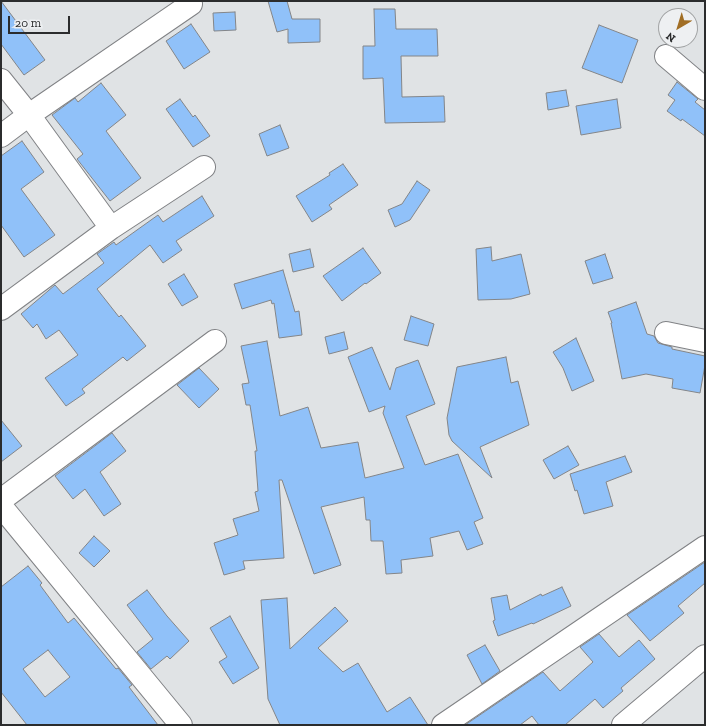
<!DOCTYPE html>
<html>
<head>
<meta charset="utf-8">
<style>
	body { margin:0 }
	#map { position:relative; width:706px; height:726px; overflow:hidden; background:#e0e3e5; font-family:"Zilla Slab",serif }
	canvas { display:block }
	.frame { position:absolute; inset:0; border:2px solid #2b2c2d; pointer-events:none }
	.north { position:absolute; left:658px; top:8px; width:40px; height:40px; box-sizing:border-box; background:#eef0f2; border:1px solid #a0a2a3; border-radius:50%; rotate:218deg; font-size:11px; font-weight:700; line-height:16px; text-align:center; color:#2b2c2d }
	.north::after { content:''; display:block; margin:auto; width:14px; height:18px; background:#a16e25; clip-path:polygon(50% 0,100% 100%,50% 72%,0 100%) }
	.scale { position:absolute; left:8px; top:16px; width:62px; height:18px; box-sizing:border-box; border:2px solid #2b2c2d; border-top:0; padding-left:5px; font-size:12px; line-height:14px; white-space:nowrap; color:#2b2c2d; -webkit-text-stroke:3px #eef0f2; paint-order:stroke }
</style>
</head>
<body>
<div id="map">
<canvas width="706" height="726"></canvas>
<div class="frame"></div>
<div class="north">N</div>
<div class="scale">20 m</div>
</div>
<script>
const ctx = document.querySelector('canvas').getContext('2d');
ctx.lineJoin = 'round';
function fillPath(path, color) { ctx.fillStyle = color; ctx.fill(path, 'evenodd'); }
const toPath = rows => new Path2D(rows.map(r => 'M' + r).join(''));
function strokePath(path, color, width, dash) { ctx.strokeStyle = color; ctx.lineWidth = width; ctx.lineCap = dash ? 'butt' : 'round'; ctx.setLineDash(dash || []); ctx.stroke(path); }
const building = toPath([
	[1,1,45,60,24,75,1,44,1,1],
	[268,1,287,1,292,19,320,19,320,42,288,43,288,29,277,32,268,1],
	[374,9,395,9,396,29,437,29,438,56,401,56,402,97,444,96,445,122,385,123,383,78,363,79,363,46,375,46,374,9],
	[235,12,236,30,214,31,213,13,235,12],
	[191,24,210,52,184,69,166,41,191,24],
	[599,25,638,40,622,83,582,68,599,25],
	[677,82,698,99,695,102,705,110,705,136,682,119,681,121,667,111,675,100,668,95,677,82],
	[101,83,126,115,106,131,141,178,110,201,77,159,83,154,52,115,75,98,78,102,101,83],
	[566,90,569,106,548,110,546,93,566,90],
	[180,99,193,117,195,115,210,136,193,147,166,109,180,99],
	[617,99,621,128,581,135,576,106,617,99],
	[280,125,289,148,267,156,259,134,280,125],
	[22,141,44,172,21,189,55,235,24,257,1,225,1,156,22,141],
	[343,164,358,185,329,205,332,209,312,222,296,196,330,175,329,173,343,164],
	[417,181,430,190,410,220,395,227,388,210,402,204,417,181],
	[202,196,214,216,176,241,182,250,163,263,150,245,97,289,119,317,121,315,146,346,127,361,123,357,82,389,85,393,66,406,45,378,78,355,59,330,46,339,37,324,33,328,21,314,55,285,63,294,104,263,97,254,114,242,116,245,158,215,163,222,202,196],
	[491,247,492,261,521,254,530,294,511,299,478,300,476,249,491,247],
	[363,248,381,273,366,284,365,283,342,301,323,276,363,248],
	[310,249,314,267,293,272,289,254,310,249],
	[605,254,613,278,593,284,585,261,605,254],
	[283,270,295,312,299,311,302,335,279,338,274,303,272,304,271,300,242,309,234,284,283,270],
	[184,274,198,297,182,306,168,284,184,274],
	[636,302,647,334,654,336,658,343,672,347,672,349,705,356,705,365,700,393,672,388,673,379,646,374,622,379,611,323,612,323,608,312,636,302],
	[411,316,434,324,428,346,404,340,411,316],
	[344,332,348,349,329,354,325,337,344,332],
	[576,338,594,381,572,391,563,368,553,352,576,338],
	[267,341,280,416,308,407,321,448,358,442,365,478,404,468,383,413,385,406,369,412,348,357,372,347,390,390,396,368,418,360,435,404,406,416,425,465,458,454,483,518,474,522,483,544,467,550,459,531,430,538,433,556,401,560,402,573,386,574,383,541,371,541,370,520,366,520,364,497,321,507,341,565,314,574,282,480,279,480,284,558,243,561,245,569,224,575,214,543,238,535,233,519,259,511,255,492,258,491,255,451,257,451,250,405,246,405,242,384,249,383,241,346,267,341],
	[506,357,511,383,518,381,529,425,480,447,492,478,452,441,449,435,447,418,457,367,506,357],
	[199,368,219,389,199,408,177,385,199,368],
	[1,420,22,446,1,462,1,420],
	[112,433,126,451,100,472,121,504,104,516,85,489,73,499,55,476,112,433],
	[568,446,579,465,554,479,543,460,568,446],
	[625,456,632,472,606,482,613,506,584,514,577,490,575,491,570,474,625,456],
	[94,536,110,551,94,567,79,553,94,536],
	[705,562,705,583,678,606,684,613,650,641,627,615,705,562],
	[28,566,42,583,40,585,68,623,74,618,116,669,118,668,132,685,129,687,158,725,27,725,1,692,1,587,28,566],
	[48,650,70,677,45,697,23,669,48,650],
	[562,587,571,606,533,624,532,623,498,636,493,621,495,620,491,598,507,595,510,610,541,594,542,596,562,587],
	[147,590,167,616,189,641,170,659,167,656,151,669,137,652,153,639,127,605,147,590],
	[287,598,290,649,335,607,348,621,318,648,343,672,358,663,387,712,410,697,428,725,280,725,268,699,261,600,287,598],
	[230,616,259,668,233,684,219,662,227,657,210,628,230,616],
	[599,634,619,657,639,640,655,659,621,688,623,691,603,708,595,699,565,725,539,725,532,716,520,725,465,725,543,672,560,691,593,662,580,647,599,634],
	[485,645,500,671,482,684,467,655,485,645]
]);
fillPath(building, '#90c1f9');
strokePath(building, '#838588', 1);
const street = toPath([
	[666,56,705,89],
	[1,80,29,115,111,228],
	[1,136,29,115,191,4],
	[1,309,111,228,204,167],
	[666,333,705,341],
	[1,500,215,341],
	[1,506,181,725],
	[443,725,705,547],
	[623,725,705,656]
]);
strokePath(street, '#808285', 24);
strokePath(street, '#fff', 22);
</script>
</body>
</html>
